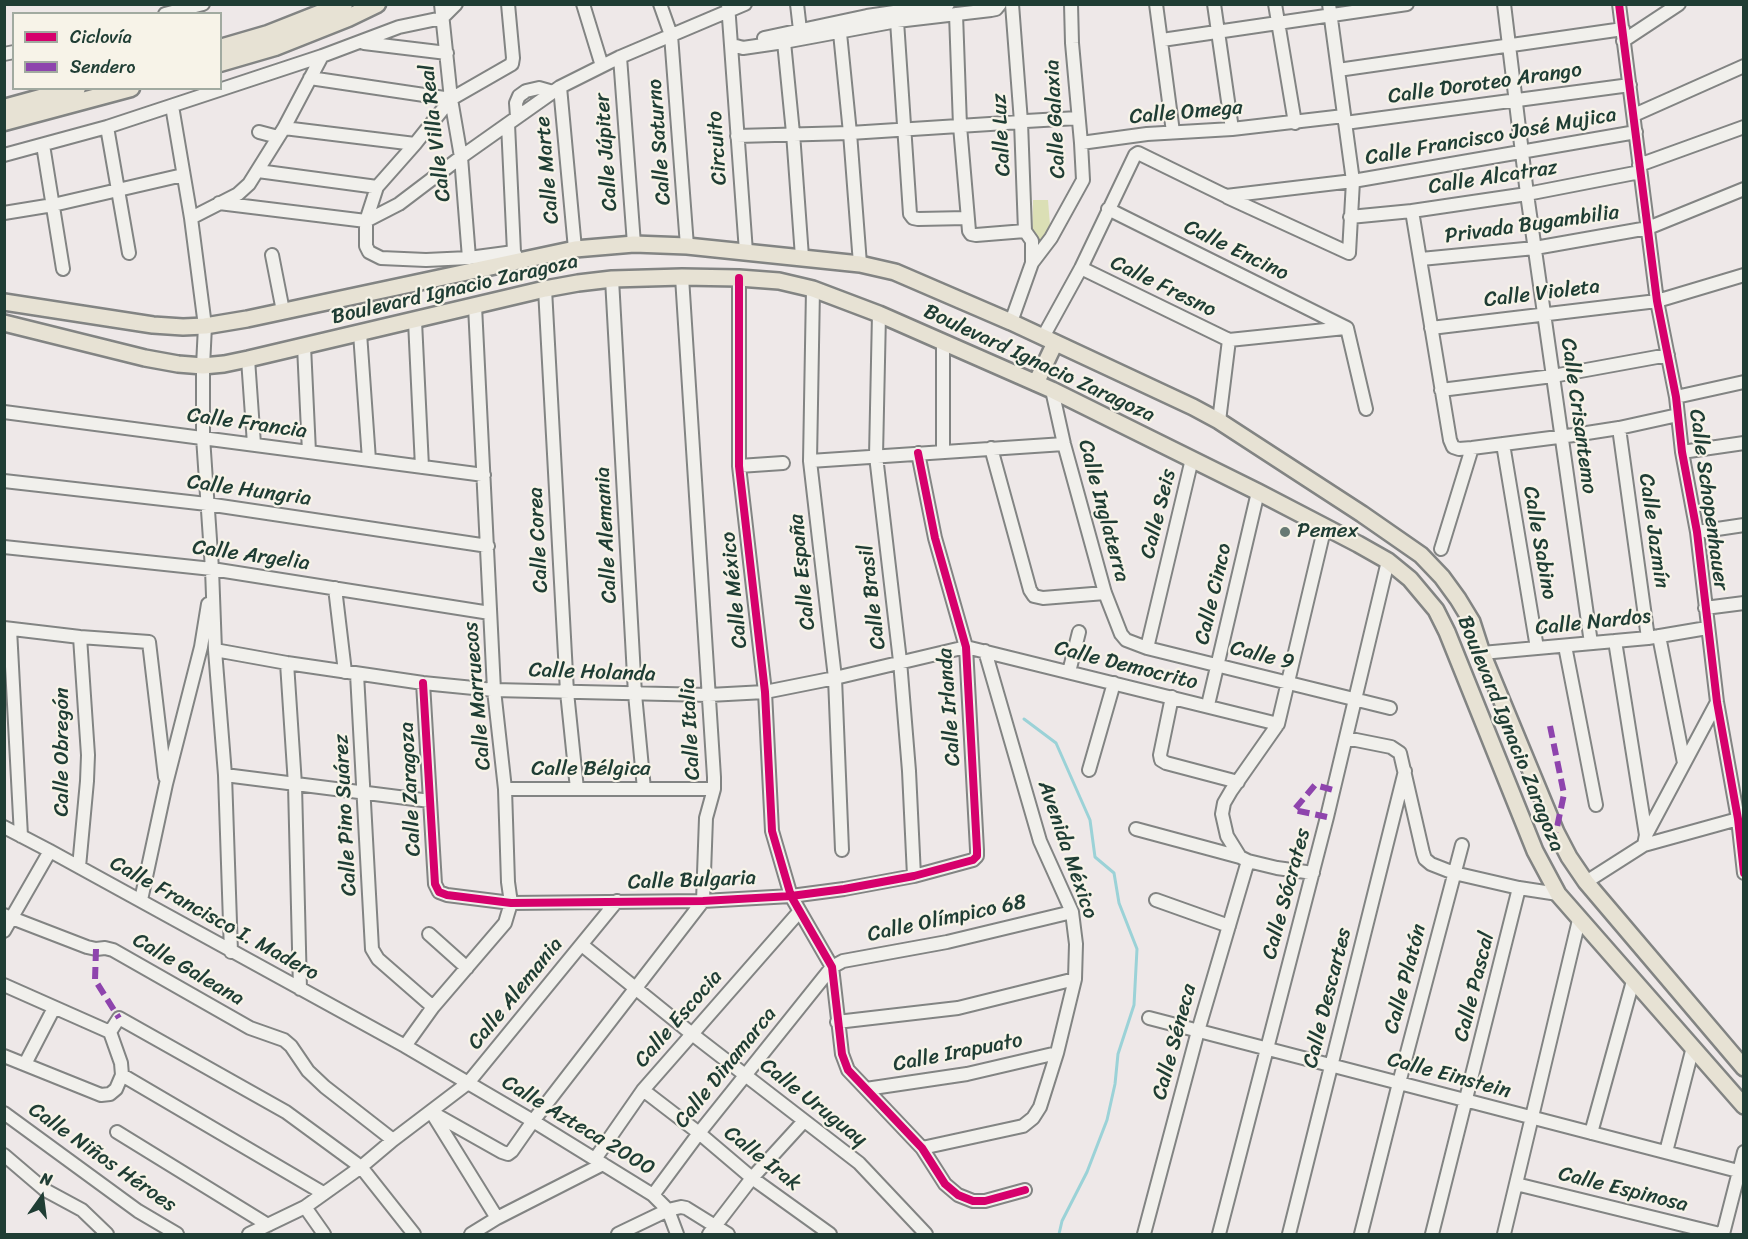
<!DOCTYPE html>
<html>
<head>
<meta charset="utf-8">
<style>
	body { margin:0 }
	#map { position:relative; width:1748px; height:1239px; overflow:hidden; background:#eee8e8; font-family:Sriracha,sans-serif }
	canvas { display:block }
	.frame { position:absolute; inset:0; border:6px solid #1f3d34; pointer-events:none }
	.legend { position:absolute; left:12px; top:12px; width:210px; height:78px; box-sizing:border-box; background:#f7f3e8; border:2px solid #a1aaa0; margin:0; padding:8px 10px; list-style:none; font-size:18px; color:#1f3d34 }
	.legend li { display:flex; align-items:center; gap:12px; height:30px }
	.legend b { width:30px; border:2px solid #a1aaa0 }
	.north { position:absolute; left:12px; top:1167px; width:60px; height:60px; -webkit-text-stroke:4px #f7f3e8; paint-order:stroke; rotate:14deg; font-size:16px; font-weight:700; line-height:24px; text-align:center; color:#1f3d34 }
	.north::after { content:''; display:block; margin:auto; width:21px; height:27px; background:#1f3d34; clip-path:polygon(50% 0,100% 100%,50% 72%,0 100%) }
</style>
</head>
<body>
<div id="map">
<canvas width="1748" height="1239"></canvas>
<div class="frame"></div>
<ul class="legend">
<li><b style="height:8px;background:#d6006c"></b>Ciclovía</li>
<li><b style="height:8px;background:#8e44ad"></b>Sendero</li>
</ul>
<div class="north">N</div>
</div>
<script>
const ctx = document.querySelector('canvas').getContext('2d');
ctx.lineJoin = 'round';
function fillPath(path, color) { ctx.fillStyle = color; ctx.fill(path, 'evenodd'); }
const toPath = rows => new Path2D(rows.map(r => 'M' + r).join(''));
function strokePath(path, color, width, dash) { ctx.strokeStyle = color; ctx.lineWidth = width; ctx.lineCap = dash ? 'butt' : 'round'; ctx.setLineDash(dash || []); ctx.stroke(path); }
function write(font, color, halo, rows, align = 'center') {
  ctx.font = font + ' Sriracha,sans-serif'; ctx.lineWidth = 4.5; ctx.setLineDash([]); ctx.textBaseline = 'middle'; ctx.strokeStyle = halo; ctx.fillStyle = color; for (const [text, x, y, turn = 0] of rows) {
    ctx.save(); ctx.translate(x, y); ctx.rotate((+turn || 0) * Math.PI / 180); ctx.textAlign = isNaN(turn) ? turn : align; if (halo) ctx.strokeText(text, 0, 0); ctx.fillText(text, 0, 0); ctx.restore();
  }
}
fillPath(toPath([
	[1033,200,1048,200,1051,238,1032,241]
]), '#dbdfb5');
strokePath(toPath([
	[1024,719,1056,743,1090,820,1095,857,1114,873,1119,903,1137,949,1134,1005,1118,1054,1115,1084,1107,1120,1087,1172,1062,1221,1059,1234]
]), '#9bd2d7', 3);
const minor = toPath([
	[441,4,451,99,461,157,469,258],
	[583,4,602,66],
	[660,4,671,35,687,246],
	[728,4,746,252],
	[797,4,800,30],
	[1012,4,1021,122,1025,231,1032,241,1032,263],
	[1156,4,1173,132],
	[1214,4,1232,129],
	[1275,4,1295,123],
	[1504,4,1527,194,1591,643],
	[1619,4,1657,301,1676,397,1682,452,1697,532,1717,702,1738,819,1744,873],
	[165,14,203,4],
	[956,14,960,126,969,231,971,234,976,235,1025,231],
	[897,21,910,214,913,218,918,219,967,218],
	[840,33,850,133,860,264],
	[764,38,867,16,948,4],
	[1162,40,1407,4],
	[1623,41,1679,4],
	[784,42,793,133,802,257],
	[364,43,447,53],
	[736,46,743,48,784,42,897,21,991,10,996,9,1000,4],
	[4,54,14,52],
	[620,57,634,244],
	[1338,70,1623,29],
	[310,78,451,99,512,64,513,58,508,4],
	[560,87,575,249],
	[451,99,415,144,377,187,366,221,366,246,369,252,381,258,426,260,469,258,514,252],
	[172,106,191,218,205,326,203,366,203,437,212,569,215,650,225,775,231,952],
	[1634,115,1744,66],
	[517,117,516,103,519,96,526,91,539,88,553,92],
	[1026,121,1078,118],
	[1345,123,1630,85],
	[508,124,514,252,517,258],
	[107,127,129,253],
	[284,128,415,144],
	[259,132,278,137],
	[737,136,850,133,1021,122],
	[1081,143,1147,134,1232,129,1344,116],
	[43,145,63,269],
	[4,155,107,127,322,56,399,27,442,18,456,4],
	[1639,165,1744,127],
	[258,171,377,187],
	[1227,197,1349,253,1353,181,1329,4],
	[219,203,366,221,399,204,461,157,560,87,620,57,745,4],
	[1108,209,1347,328],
	[1412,211,1450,440,1453,447,1459,449,1472,448,1574,435,1619,428,1678,415],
	[4,213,53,205,183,175],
	[1350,217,1412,211,1527,194,1640,172],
	[191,218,238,194,249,184,284,128,322,56],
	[272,255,283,311],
	[1421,259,1535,248,1648,228,1744,189],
	[1081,268,1229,340],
	[739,278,739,466,765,692,772,831,791,896,832,967,842,1054,848,1070,922,1148,945,1184,958,1195,973,1201,985,1201,1025,1190],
	[612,279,635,694,644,789],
	[545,289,567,692,577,789],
	[813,289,810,461,835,678,842,850],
	[879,314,876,456,900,661,909,771,914,876],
	[415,321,422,467],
	[1011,322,1032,263,1051,238,1083,180,1081,143,1072,43,1071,4],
	[1347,328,1366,409],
	[1431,328,1657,301,1744,275],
	[360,333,369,460],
	[1043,337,1081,268,1135,155,1138,153,1226,196,1353,181,1636,132],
	[1229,340,1345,328],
	[943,342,943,451],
	[304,346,309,452],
	[248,359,254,444],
	[1052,390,1064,444,1105,593,1121,634,1126,640,1147,648,1390,708],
	[1441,390,1553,376,1668,355],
	[1676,397,1744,382],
	[4,412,484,475],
	[1219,421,1229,340],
	[1619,428,1648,638],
	[1503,444,1537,648],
	[991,448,1030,590,1034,596,1043,598,1105,593],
	[1682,452,1744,443],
	[810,461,1064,444],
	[739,466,783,463],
	[4,481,207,504,488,546],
	[1697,532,1744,525],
	[4,547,212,569,490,613],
	[1441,549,1472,448],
	[335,588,345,672],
	[1705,608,1744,603],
	[4,628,80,637,149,642,165,777],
	[10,629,21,836],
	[1659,636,1684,763],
	[1615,641,1646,835,1644,845],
	[1565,646,1596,805],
	[1147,648,1192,459],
	[215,650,287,663,423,683,494,690,709,695,765,692,835,678,966,647,1278,724],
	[1482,653,1648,638,1707,628],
	[287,663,295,785,300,989],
	[1069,672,1079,632],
	[357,674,372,949,378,959,433,1007],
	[423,683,435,884,439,892,447,895,511,903,703,901,791,896,844,889,914,876,973,860,977,856,977,850,966,647,935,538,918,453],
	[1172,697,1160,755,1161,760,1166,763,1238,782],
	[1208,705,1258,492],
	[1346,738,1391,747,1400,753,1423,853,1425,859,1431,864,1454,873,1519,888,1558,894],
	[1089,770,1114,683],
	[225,775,430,801],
	[505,789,714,789],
	[4,827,50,851,405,1046,533,1121,653,1195,668,1210,677,1234],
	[1136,829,1240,857],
	[1646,835,1717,702],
	[79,867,87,781,88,755,80,637],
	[1313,873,1277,868,1248,861,1240,857,1227,836,1222,814,1224,803,1231,791,1278,724,1325,526],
	[1586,882,1644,845,1738,819],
	[141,900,166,784,201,647,208,604],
	[1156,900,1229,926],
	[4,915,87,947,96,949,105,948,113,950,250,1028,284,1040,291,1046,308,1071,325,1087,393,1140],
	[4,931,50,851],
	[429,934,467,968],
	[582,945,692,1034,859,1163,926,1234],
	[4,985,110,1032],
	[1149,1018,1738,1171],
	[837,1022,958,1008,1075,979],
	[110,1032,119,1018,286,1112,361,1167,414,1234],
	[405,1046,433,1007,505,923,511,903,508,882,505,789,494,690,475,306],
	[4,1056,101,1095,110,1094,116,1089,122,1075,121,1063,110,1032],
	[25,1064,54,1008],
	[122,1075,323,1193],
	[866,1089,967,1074,1057,1053],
	[643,1090,699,1133,752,1178,830,1234],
	[431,1112,502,1152,508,1154,512,1151,533,1121,703,901,706,818,714,789,714,777,682,277],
	[4,1113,138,1211,177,1234],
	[432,1113,497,1218],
	[117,1132,268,1225],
	[1591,1133,1633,981],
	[922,1148,1023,1126,1033,1118,1040,1107,1057,1053,1075,979,1076,944,1072,912,1040,841,985,651],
	[1666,1152,1693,1047],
	[4,1155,45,1190,82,1210,107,1234],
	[595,1159,643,1090,799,912],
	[1516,1184,1720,1234],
	[653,1195,699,1133,832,967,843,961,947,942,1072,912],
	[305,1207,324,1234],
	[249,1234,305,1207,361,1167,393,1140,468,1083,617,901],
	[471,1234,497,1218,603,1164],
	[618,1234,668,1210,681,1207,686,1208,728,1234],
	[709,1234,752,1178,804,1121],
	[1144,1234,1198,1031,1248,861],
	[1219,1234,1327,817,1388,561],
	[1289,1234,1405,771],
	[1361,1234,1399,1083,1462,845],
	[1432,1234,1519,888],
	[1504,1234,1579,920],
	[1723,1234,1744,1152]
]);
const major = toPath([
	[4,302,153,325,183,327,205,326,247,319,575,249,634,244,687,246,860,264,895,272,1011,322,1193,407,1219,421,1362,514,1421,555,1442,577,1458,599,1472,622,1482,653,1556,832,1569,857,1586,882,1744,1068],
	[4,323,145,358,178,364,203,366,224,364,248,359,545,289,578,283,612,279,682,277,739,278,779,281,813,289,879,314,1052,390,1258,492,1358,544,1388,561,1410,579,1436,610,1447,632,1535,851,1558,894,1744,1106],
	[1036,383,1055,343]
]);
const highway = toPath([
	[220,48,268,34,344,4],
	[220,63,275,47,348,18,377,4],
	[4,108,77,88],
	[4,122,131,88]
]);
strokePath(minor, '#828483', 16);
strokePath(major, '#828483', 20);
strokePath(highway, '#828483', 21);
strokePath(minor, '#f1f0ec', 12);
strokePath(major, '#e7e2d4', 15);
strokePath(highway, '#e7e2d4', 16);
strokePath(toPath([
	[1550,726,1564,794,1556,832],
	[1327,817,1294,810,1315,785,1333,790],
	[96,949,95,980,119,1018]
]), '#8e44ad', 6, [12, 6]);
strokePath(toPath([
	[1619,4,1657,301,1676,397,1682,452,1697,532,1717,702,1738,819,1744,873],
	[739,278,739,466,765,692,772,831,791,896,832,967,842,1054,848,1070,922,1148,945,1184,958,1195,973,1201,985,1201,1025,1190],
	[423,683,435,884,439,892,447,895,511,903,703,901,791,896,844,889,914,876,973,860,977,856,977,850,966,647,935,538,918,453]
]), '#d6006c', 8);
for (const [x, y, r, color] of [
	[1285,532,6,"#677973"]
]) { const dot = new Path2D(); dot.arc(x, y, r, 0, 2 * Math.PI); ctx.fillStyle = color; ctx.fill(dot); strokePath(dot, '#f7f3e8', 2); }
write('21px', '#1f3d34', '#f7f3e8', [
	["Calle Doroteo Arango",1485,84,-8],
	["Calle Omega",1186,113,-5],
	["Calle Galaxia",1056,119,-93],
	["Calle Villa Real",436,133,-97],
	["Calle Luz",1002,135,-93],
	["Calle Francisco José Mujica",1491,137,-10],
	["Calle Saturno",660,142,-94],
	["Circuito",718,148,-94],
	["Calle Júpiter",607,152,-94],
	["Calle Marte",548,170,-95],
	["Calle Alcatraz",1493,178,-9],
	["Privada Bugambilia",1532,225,-8],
	["Calle Encino",1236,251,26],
	["Calle Fresno",1163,287,26],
	["Boulevard Ignacio Zaragoza",455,290,-13],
	["Calle Violeta",1542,294,-7],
	["Boulevard Ignacio Zaragoza",1039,364,25],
	["Calle Crisantemo",1578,416,82],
	["Calle Francia",247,424,8],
	["Calle Hungria",249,491,8],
	["Calle Schopenhauer",1708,500,82],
	["Calle Inglaterra",1103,511,75],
	["Calle Seis",1159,514,-76],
	["Calle Jazmín",1653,531,82],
	["Calle Alemania",607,535,-93],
	["Calle Corea",539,540,-93],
	["Calle Sabino",1539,543,80],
	["Calle Argelia",251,556,8],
	["Calle España",803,572,-96],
	["Calle México",735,590,-96],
	["Calle Cinco",1214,594,-77],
	["Calle Brasil",873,597,-97],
	["Calle Nardos",1593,623,-6],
	["Calle 9",1262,656,14],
	["Calle Democrito",1126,666,14],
	["Calle Holanda",592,673,2],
	["Calle Marruecos",478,696,-95],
	["Calle Irlanda",950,707,-94],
	["Calle Italia",691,729,-93],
	["Boulevard Ignacio Zaragoza",1510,734,68],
	["Calle Obregón",63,752,-90],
	["Calle Bélgica",591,770],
	["Calle Zaragoza",411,789,-93],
	["Calle Pino Suárez",346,815,-93],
	["Avenida México",1067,850,71],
	["Calle Bulgaria",692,881,-2],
	["Calle Sócrates",1287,894,-75],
	["Calle Francisco I. Madero",214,919,29],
	["Calle Olímpico 68",947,919,-12],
	["Calle Galeana",188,970,30],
	["Calle Platón",1406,979,-75],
	["Calle Pascal",1475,987,-76],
	["Calle Alemania",516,994,-51],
	["Calle Descartes",1328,998,-76],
	["Calle Escocia",679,1019,-49],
	["Calle Séneca",1175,1042,-75],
	["Calle Irapuato",958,1053,-11],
	["Calle Dinamarca",726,1068,-51],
	["Calle Einstein",1449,1076,15],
	["Calle Uruguay",813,1103,38],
	["Calle Azteca 2000",578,1126,31],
	["Calle Niños Héroes",102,1158,35],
	["Calle Irak",762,1159,38],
	["Calle Espinosa",1623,1190,14]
]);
write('21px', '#1f3d34', '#f7f3e8', [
	["Pemex",1297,532]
], 'left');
</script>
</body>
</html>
